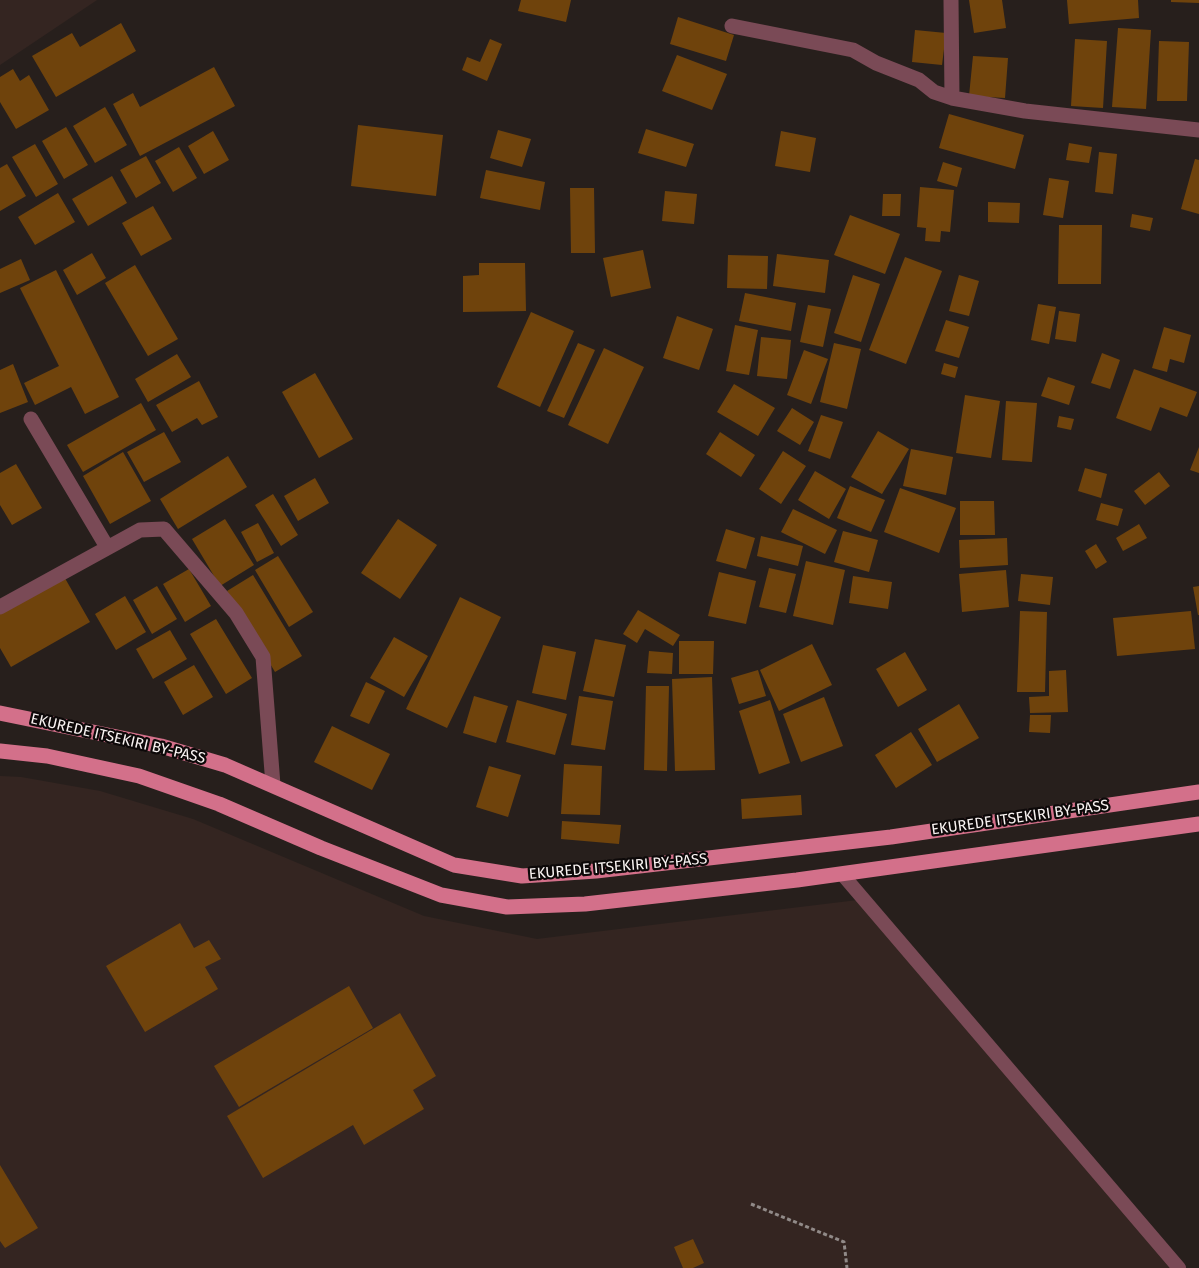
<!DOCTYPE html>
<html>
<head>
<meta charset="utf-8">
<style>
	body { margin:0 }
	canvas { display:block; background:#271f1c }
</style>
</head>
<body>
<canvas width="1199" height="1268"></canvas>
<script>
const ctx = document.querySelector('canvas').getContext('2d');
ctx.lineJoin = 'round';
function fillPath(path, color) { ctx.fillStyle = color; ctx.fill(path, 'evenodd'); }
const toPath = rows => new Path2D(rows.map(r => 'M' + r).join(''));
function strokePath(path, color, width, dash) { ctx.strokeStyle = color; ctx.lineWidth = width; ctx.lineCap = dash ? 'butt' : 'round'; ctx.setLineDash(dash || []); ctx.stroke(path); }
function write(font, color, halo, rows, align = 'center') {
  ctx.font = font + ' "Fira Sans",sans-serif'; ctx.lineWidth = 4.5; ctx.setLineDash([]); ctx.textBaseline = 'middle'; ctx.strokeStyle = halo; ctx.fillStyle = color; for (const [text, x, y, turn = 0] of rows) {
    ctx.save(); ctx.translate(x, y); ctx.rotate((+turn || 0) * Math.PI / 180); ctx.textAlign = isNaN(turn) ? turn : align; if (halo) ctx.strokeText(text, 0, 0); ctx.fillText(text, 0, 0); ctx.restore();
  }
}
fillPath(toPath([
	[0,0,97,0,0,65],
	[0,776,21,777,100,791,193,819,424,916,537,939,866,899,1182,1268,0,1268]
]), '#342521');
fillPath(toPath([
	[521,0,571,0,566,22,518,11],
	[969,0,1002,0,1006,28,974,33],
	[1067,0,1138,0,1139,18,1069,24],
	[1171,0,1199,0,1199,3,1171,2],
	[678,17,734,35,726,61,670,44],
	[121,23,136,51,56,97,32,56,72,33,80,47],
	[1118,28,1151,30,1146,109,1112,107],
	[915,30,946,33,942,65,912,62],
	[490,39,502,44,487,81,462,70,467,57,480,62],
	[1075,39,1107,41,1103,108,1071,106],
	[1159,41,1189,42,1187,101,1157,101],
	[677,55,727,74,712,110,662,91],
	[973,56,1008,58,1005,98,969,96],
	[214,67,235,106,140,156,113,104,133,93,140,107],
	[13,69,20,81,29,75,49,110,16,129,0,102,0,77],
	[105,107,127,145,95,163,73,126],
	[949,114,1024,135,1015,169,939,148],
	[358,125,443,135,436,196,351,186],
	[66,127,88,165,64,179,42,141],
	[646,129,694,144,686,167,638,153],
	[498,130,531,139,522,167,490,158],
	[213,131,229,160,204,174,188,146],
	[781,131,816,138,810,172,775,166],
	[1069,143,1092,147,1089,163,1066,160],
	[35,144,58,184,36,197,12,157],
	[179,147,197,178,173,192,155,161],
	[1099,152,1117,154,1113,194,1095,192],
	[146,156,161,183,136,198,120,170],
	[1195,159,1199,160,1199,214,1181,209],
	[943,162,962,168,957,187,937,181],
	[7,164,26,196,0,211,0,168],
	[486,170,545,182,540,210,480,198],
	[112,176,127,203,88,226,72,199],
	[1049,178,1069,181,1063,218,1043,215],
	[920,187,954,190,950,232,941,231,940,242,925,241,926,228,917,227],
	[570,188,594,188,595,253,571,253],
	[665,191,697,194,694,224,662,221],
	[58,193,75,222,35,245,18,217],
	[883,194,901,194,900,216,882,216],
	[988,202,1020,203,1019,223,988,222],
	[153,206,172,239,141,256,122,223],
	[1132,214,1153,218,1150,231,1130,227],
	[850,215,900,234,885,274,834,255],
	[1059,225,1102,225,1101,284,1058,284],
	[643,250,651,288,611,297,603,258],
	[92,253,106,278,77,295,63,270],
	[777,254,829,260,825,293,773,286],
	[728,255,768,256,767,289,727,288],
	[905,257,942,271,906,364,869,350],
	[21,259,30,280,0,293,0,269],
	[479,263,525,263,526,311,463,312,463,276,479,275],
	[135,265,178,339,148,356,105,283],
	[56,270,119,397,85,414,71,387,35,405,24,383,59,366,20,288],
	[853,275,880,284,861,342,834,333],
	[959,275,979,281,969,316,949,311],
	[745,293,796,303,791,331,739,321],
	[1038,304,1056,307,1049,344,1031,340],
	[808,305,831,309,823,347,800,342],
	[1059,311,1080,314,1076,342,1055,339],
	[531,312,574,331,540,407,497,387],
	[677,316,713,329,699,370,663,358],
	[946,320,969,327,959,358,935,351],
	[735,325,758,330,749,375,726,371],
	[1164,327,1191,335,1184,363,1170,359,1167,372,1152,368],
	[761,337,791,340,787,379,757,376],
	[578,343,595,350,564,418,547,411],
	[834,343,861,349,847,409,820,402],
	[604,348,644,367,608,444,568,425],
	[804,350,828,359,811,404,787,395],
	[1102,353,1120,360,1110,389,1091,383],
	[177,354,191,377,148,402,135,379],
	[944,363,958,367,955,378,941,374],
	[13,364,28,402,0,413,0,370],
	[1134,369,1197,392,1187,417,1160,407,1151,431,1116,418],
	[315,373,353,439,319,458,282,392],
	[1048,377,1075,386,1069,405,1041,396],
	[199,381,218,417,202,425,197,418,172,432,156,405],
	[734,384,775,408,758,436,717,412],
	[965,395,1000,401,991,458,956,453],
	[1006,401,1037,403,1032,462,1002,460],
	[141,403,156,430,83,472,67,445],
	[792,408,814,422,800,445,777,431],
	[821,415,843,422,830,459,808,451],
	[1059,416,1074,419,1071,430,1057,427],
	[878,431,909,449,882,494,851,477],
	[164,432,181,462,144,482,127,452],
	[720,432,755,455,741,477,706,454],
	[1199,447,1199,473,1190,470],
	[911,449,953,457,946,495,903,486],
	[783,451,806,466,781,504,759,489],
	[123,452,151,501,110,524,83,476],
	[228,456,247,487,178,529,160,499],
	[16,464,42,508,12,525,0,505,0,473],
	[1085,468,1107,474,1101,498,1078,491],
	[815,471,846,489,829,519,798,500],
	[1159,472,1170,486,1145,505,1134,491],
	[315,478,329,503,298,521,284,496],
	[850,486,885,500,871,532,837,518],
	[900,488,956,508,939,553,884,532],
	[273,494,298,535,281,546,255,505],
	[960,501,994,501,995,535,960,535],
	[1101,503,1123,509,1118,526,1096,520],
	[793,509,837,530,825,554,781,532],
	[225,519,254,565,220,586,192,539],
	[398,519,437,545,400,599,361,573],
	[258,523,274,553,257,562,241,532],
	[1139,524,1147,538,1123,551,1116,538],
	[726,529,755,538,746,569,716,561],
	[843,531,878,540,869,572,834,562],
	[761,536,803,546,798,566,757,556],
	[1007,538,1008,565,960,568,959,540],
	[1096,544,1107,562,1096,569,1085,551],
	[278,556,313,612,289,627,255,570],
	[806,561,845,570,833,625,793,616],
	[769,568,796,574,786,613,759,607],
	[189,569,211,606,185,622,163,584],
	[1006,570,1009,607,962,612,959,574],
	[719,572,756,581,746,624,708,616],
	[62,573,90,622,11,667,0,648,0,609],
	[1021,574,1053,577,1050,605,1018,601],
	[253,575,302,656,275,672,227,591],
	[853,576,892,582,888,609,849,603],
	[157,586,177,619,152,634,133,600],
	[1199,586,1199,615,1198,615,1193,587],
	[125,596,146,632,116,650,95,614],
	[460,597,501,617,447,728,406,709],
	[638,610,680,635,673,646,645,629,637,643,623,634],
	[1020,611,1047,612,1045,692,1017,692],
	[1191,611,1195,649,1117,656,1113,618],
	[216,619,252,678,226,694,190,634],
	[170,630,187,659,153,679,136,649],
	[394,637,428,656,404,697,370,678],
	[595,639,626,645,614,697,583,691],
	[679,641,714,641,713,674,679,674],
	[812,644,832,685,779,711,760,670],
	[543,645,576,652,566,700,532,693],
	[649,651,673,653,672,674,647,673],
	[905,652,927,690,898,707,876,669],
	[194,665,213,697,183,715,164,682],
	[758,670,766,696,739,704,731,678],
	[1066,670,1068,712,1030,713,1029,697,1049,696,1049,671],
	[712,677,715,770,675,771,672,679],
	[366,682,385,691,369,724,350,716],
	[646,686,669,686,667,771,644,770],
	[474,696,508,706,496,743,463,733],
	[579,696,613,701,605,750,571,745],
	[824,697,843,746,801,762,783,714],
	[517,700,567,714,555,755,506,742],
	[770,700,790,763,759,774,739,711],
	[959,704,979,738,937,762,918,729],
	[1030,715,1051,715,1050,733,1029,732],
	[332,726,390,754,372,790,314,762],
	[911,732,932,765,896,788,875,755],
	[564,764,602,766,600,815,561,814],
	[489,766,521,775,508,817,476,807],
	[801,795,802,815,742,819,741,799],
	[562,821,621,825,619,844,561,839],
	[180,923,194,948,209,940,221,959,205,967,218,989,145,1032,106,966],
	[349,986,373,1028,239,1107,214,1066],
	[400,1013,436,1076,413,1090,424,1109,364,1145,353,1125,263,1178,227,1116],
	[0,1165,38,1228,5,1248,0,1241],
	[693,1239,704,1263,693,1268,683,1268,674,1247]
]), '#6f430c');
strokePath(toPath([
	[751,1204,844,1242,847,1268]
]), '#918a88', 3, [4, 2.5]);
strokePath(toPath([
	[842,874,1179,1268]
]), '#7a4a56', 14);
strokePath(toPath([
	[951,0,952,98],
	[732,26,853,50,876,63,919,80,934,92,952,98,1025,111,1199,130],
	[31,419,107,547],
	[0,607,140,530,164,529,236,613,263,657,273,785]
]), '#7a4a56', 15);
strokePath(toPath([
	[0,713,161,746,225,765,454,865,522,876,596,871,891,837,1199,792],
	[0,751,47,756,139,776,219,804,321,848,441,895,507,907,585,904,797,880,1199,824]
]), '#d3708a', 15);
write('15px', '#f9f3f2', '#0d0909', [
	["EKUREDE ITSEKIRI BY-PASS",118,739,13],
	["EKUREDE ITSEKIRI BY-PASS",1020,818,-8],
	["EKUREDE ITSEKIRI BY-PASS",618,867,-5]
]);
</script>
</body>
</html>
